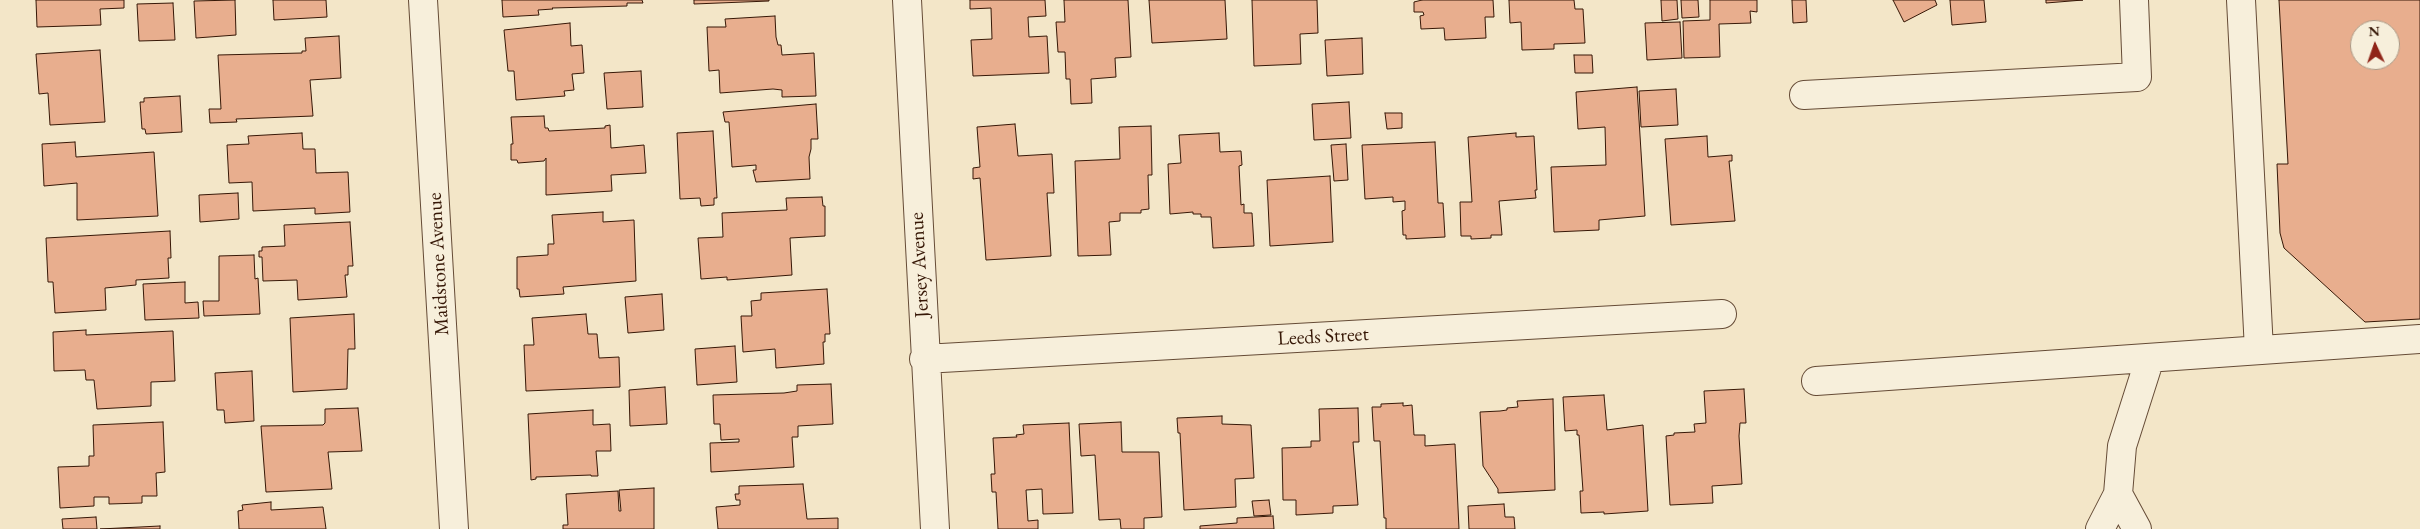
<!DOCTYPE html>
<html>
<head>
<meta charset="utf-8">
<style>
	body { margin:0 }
	#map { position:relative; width:2420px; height:529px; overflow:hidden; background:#f3e6c8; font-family:"EB Garamond",serif }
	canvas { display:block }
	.north { position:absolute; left:2350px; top:20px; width:50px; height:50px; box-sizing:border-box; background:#f7efdb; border:1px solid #aa9986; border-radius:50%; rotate:357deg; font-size:14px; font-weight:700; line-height:20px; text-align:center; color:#361706 }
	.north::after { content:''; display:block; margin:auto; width:18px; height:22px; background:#8f2418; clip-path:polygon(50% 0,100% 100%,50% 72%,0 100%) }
</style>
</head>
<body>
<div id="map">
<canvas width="2420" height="529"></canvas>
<div class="north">N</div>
</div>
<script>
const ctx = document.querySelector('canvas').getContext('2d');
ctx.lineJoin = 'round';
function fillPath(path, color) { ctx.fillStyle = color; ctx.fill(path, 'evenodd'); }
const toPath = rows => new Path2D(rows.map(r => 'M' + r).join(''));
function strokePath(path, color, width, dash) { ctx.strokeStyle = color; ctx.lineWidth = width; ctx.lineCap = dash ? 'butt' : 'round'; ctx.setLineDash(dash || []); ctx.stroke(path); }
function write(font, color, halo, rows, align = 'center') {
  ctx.font = font + ' "EB Garamond",serif'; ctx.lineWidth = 4; ctx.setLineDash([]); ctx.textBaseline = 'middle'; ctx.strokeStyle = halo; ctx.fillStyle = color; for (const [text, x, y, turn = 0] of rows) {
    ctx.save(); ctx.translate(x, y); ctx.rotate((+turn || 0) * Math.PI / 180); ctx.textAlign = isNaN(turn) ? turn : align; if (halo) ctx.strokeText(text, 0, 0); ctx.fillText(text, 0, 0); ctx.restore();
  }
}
const building = toPath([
	[36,0,124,0,124,8,100,9,101,25,37,27,36,0],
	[235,0,236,35,196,38,194,1,235,0],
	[273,0,326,0,327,17,274,20,273,0],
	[502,0,642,0,643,3,627,3,627,6,552,8,553,9,538,10,539,15,503,17,502,0],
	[694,0,769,0,769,1,694,4,694,0],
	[970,0,1045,0,1046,16,1028,17,1029,37,1047,36,1049,73,973,76,971,40,992,39,991,8,970,9,970,0],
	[1064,0,1128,0,1131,57,1115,58,1116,77,1091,79,1092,103,1071,104,1070,79,1066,79,1065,52,1058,52,1056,22,1065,22,1064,0],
	[1149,0,1225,0,1227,39,1152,43,1149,0],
	[1252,0,1317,0,1318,33,1300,34,1301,64,1254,66,1252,0],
	[1422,0,1493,0,1494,17,1485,17,1486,38,1445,40,1444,28,1421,29,1420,16,1424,15,1423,12,1414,12,1414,2,1422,0],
	[1509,0,1574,0,1575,9,1583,9,1585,43,1554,44,1554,49,1522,50,1521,22,1510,23,1509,0],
	[1661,0,1677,0,1678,19,1662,21,1661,0],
	[1681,0,1698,0,1699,17,1682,18,1681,0],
	[1710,0,1757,0,1757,12,1750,11,1751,23,1719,24,1720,57,1684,58,1683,21,1710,20,1710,0],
	[1792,0,1806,0,1807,22,1793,23,1792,0],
	[1893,0,1935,0,1937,5,1904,22,1893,0],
	[1950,0,1984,0,1986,22,1952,25,1950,0],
	[2046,0,2083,0,2046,3,2046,0],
	[2279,0,2420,0,2420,319,2365,322,2284,248,2280,233,2277,164,2288,164,2279,0],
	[2360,30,2390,30,2390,60,2360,60,2360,30],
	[173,3,175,40,139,41,137,4,173,3],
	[775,16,776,37,778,45,781,45,782,55,814,53,816,96,782,97,782,90,773,89,720,93,719,70,709,71,707,27,726,27,725,19,775,16],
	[1680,22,1682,58,1647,60,1645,23,1680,22],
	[570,23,571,46,582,45,584,73,572,74,574,90,564,91,565,96,516,100,514,71,508,71,504,30,570,23],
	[339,36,341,78,310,80,313,116,236,119,237,122,210,123,209,109,221,109,218,55,302,53,302,51,306,51,305,38,339,36],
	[1362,38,1363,74,1327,76,1325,40,1362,38],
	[100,50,105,122,50,125,48,93,39,94,36,54,100,50],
	[1574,55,1592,55,1593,73,1575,73,1574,55],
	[641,71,643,107,607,109,604,73,641,71],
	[1637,87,1645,216,1599,220,1599,230,1554,232,1551,167,1606,165,1605,127,1578,129,1576,92,1637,87],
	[1676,89,1678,125,1641,127,1639,91,1676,89],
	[180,96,182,132,146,134,145,129,142,129,140,102,144,102,144,98,180,96],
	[1349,102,1351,138,1314,140,1312,104,1349,102],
	[816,104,818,139,811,139,811,149,809,157,810,179,756,182,753,170,756,170,756,165,732,167,729,122,725,122,723,112,816,104],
	[1385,113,1402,113,1402,128,1387,129,1385,113],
	[544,116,545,128,548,128,549,131,605,128,605,126,610,125,611,148,644,145,646,173,611,175,612,191,546,195,546,158,544,161,518,163,517,160,511,160,511,144,513,144,511,117,544,116],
	[1015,124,1018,156,1052,154,1054,193,1047,193,1051,256,986,260,980,178,973,179,973,168,980,167,977,127,1015,124],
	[1151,126,1152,175,1148,175,1149,209,1141,210,1141,213,1120,213,1120,221,1109,222,1111,255,1078,256,1075,161,1120,159,1119,127,1151,126],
	[713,131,717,198,714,198,714,205,701,206,700,198,680,199,677,133,713,131],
	[302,133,303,149,315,149,316,173,348,172,350,212,315,214,315,208,253,211,252,182,229,183,227,145,249,144,248,136,302,133],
	[1219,133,1220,152,1241,151,1242,165,1239,166,1241,205,1244,204,1244,213,1252,213,1254,246,1213,248,1211,217,1201,217,1201,214,1193,214,1193,212,1170,214,1168,164,1181,163,1179,135,1219,133],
	[1516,133,1516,137,1534,136,1537,190,1535,190,1536,198,1499,201,1502,235,1491,235,1491,238,1471,239,1471,236,1461,236,1460,202,1472,202,1468,137,1516,133],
	[1707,136,1708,157,1732,155,1732,161,1729,161,1735,221,1671,225,1665,139,1707,136],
	[75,142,76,157,154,152,158,216,77,220,77,183,44,186,42,144,75,142],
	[1435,142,1438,203,1443,203,1445,237,1406,239,1406,235,1403,235,1402,211,1405,210,1405,201,1393,202,1393,197,1365,199,1362,145,1435,142],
	[1346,144,1348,180,1334,181,1331,145,1346,144],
	[1330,176,1333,242,1270,246,1267,180,1330,176],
	[238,193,239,219,200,222,199,195,238,193],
	[822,197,823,206,825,206,825,236,790,238,792,275,727,280,727,277,701,279,698,238,723,237,722,213,787,210,786,198,822,197],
	[603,212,603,222,634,220,636,281,563,287,564,294,520,297,519,289,517,289,517,257,548,255,548,244,554,244,552,215,603,212],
	[350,222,353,266,348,266,348,275,345,275,347,297,298,300,297,280,263,281,262,257,259,257,259,251,262,251,262,247,285,246,284,225,350,222],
	[170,231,171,258,168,258,169,278,136,280,136,285,105,288,106,310,55,313,53,282,48,282,46,238,170,231],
	[254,255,255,279,258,278,260,314,204,316,203,301,219,301,219,256,254,255],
	[185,282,185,303,198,302,199,318,145,320,143,284,185,282],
	[827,289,830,334,825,334,825,342,823,342,824,364,776,368,775,349,743,352,741,316,752,316,751,301,761,300,761,293,827,289],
	[662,294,664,330,628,333,625,297,662,294],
	[354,314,355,349,348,349,347,389,293,392,290,318,354,314],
	[586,314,588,334,597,334,599,358,619,357,620,387,526,391,524,345,534,345,532,318,586,314],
	[86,330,86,335,173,331,175,381,151,382,151,406,97,409,94,380,86,380,85,370,54,371,53,332,86,330],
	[735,346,737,382,697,385,695,349,735,346],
	[252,371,254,421,225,423,224,410,217,410,215,373,252,371],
	[831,384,833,424,798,426,798,437,792,437,794,467,711,472,710,443,739,442,739,439,721,440,720,424,714,424,713,395,784,393,797,391,797,385,831,384],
	[665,387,667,424,630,426,629,390,665,387],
	[1744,389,1746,423,1740,423,1739,436,1742,484,1712,486,1713,503,1670,505,1666,436,1674,435,1674,433,1695,432,1694,424,1706,423,1704,391,1744,389],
	[1604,395,1607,430,1643,425,1648,511,1604,514,1604,512,1581,513,1580,491,1583,491,1579,435,1577,435,1577,430,1565,431,1563,397,1604,395],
	[1553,399,1555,490,1498,493,1498,489,1483,466,1480,412,1500,411,1507,410,1507,408,1518,407,1517,401,1553,399],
	[1403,403,1403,406,1412,405,1414,435,1425,435,1425,446,1455,444,1459,529,1386,529,1386,518,1384,518,1380,441,1374,441,1372,407,1381,407,1381,404,1403,403],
	[358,408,362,451,328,452,332,489,266,492,261,426,323,425,325,423,325,409,358,408],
	[1358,408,1359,442,1353,442,1358,505,1333,506,1333,513,1296,515,1296,500,1283,500,1282,448,1311,447,1311,441,1320,441,1319,409,1358,408],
	[593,410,593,425,610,424,611,451,596,451,598,476,591,476,591,475,536,477,536,479,531,480,528,414,593,410],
	[1222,416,1222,424,1251,425,1254,478,1235,479,1236,507,1184,510,1180,433,1178,433,1177,418,1222,416],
	[163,422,165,472,156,473,157,496,142,496,142,503,109,504,109,497,94,497,94,506,60,508,58,467,89,466,89,456,94,456,93,425,163,422],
	[1121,422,1122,452,1159,452,1162,517,1144,518,1144,529,1121,529,1120,519,1099,520,1095,455,1081,456,1079,424,1121,422],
	[1069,423,1073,513,1043,514,1042,489,1026,490,1028,521,1038,520,1038,529,998,529,996,492,992,492,991,474,995,474,993,438,1017,437,1016,435,1024,434,1023,425,1069,423],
	[803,484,807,519,838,518,838,529,718,529,716,507,740,505,740,500,736,500,735,494,739,494,739,486,803,484],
	[654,488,654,529,563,529,563,525,568,525,566,494,618,491,619,511,621,511,619,490,654,488],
	[1269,500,1271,515,1254,516,1252,501,1269,500],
	[271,502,271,510,323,507,326,529,239,529,238,511,243,510,242,505,271,502],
	[1504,504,1505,517,1514,517,1515,529,1469,529,1468,506,1504,504],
	[1273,516,1274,529,1200,529,1200,526,1237,523,1237,518,1273,516],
	[96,517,97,529,63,529,62,519,96,517],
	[160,526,160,529,100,529,160,526]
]);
fillPath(building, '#e8ae8e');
strokePath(building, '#361706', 1);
const minor = toPath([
	[423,0,454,529],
	[907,0,935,529],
	[2241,0,2259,350],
	[1804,95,2137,77,2134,0],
	[924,359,1722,314],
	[1816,381,2420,339],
	[2118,494,2137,529],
	[2100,529,2118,494,2122,446,2150,358]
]);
strokePath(minor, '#654b36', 30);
strokePath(minor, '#f7efdb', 28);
write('20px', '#361706', '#f7efdb', [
	["Maidstone Avenue",439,264,-93],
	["Jersey Avenue",920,265,-93],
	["Leeds Street",1323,337,-3]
]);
</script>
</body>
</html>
